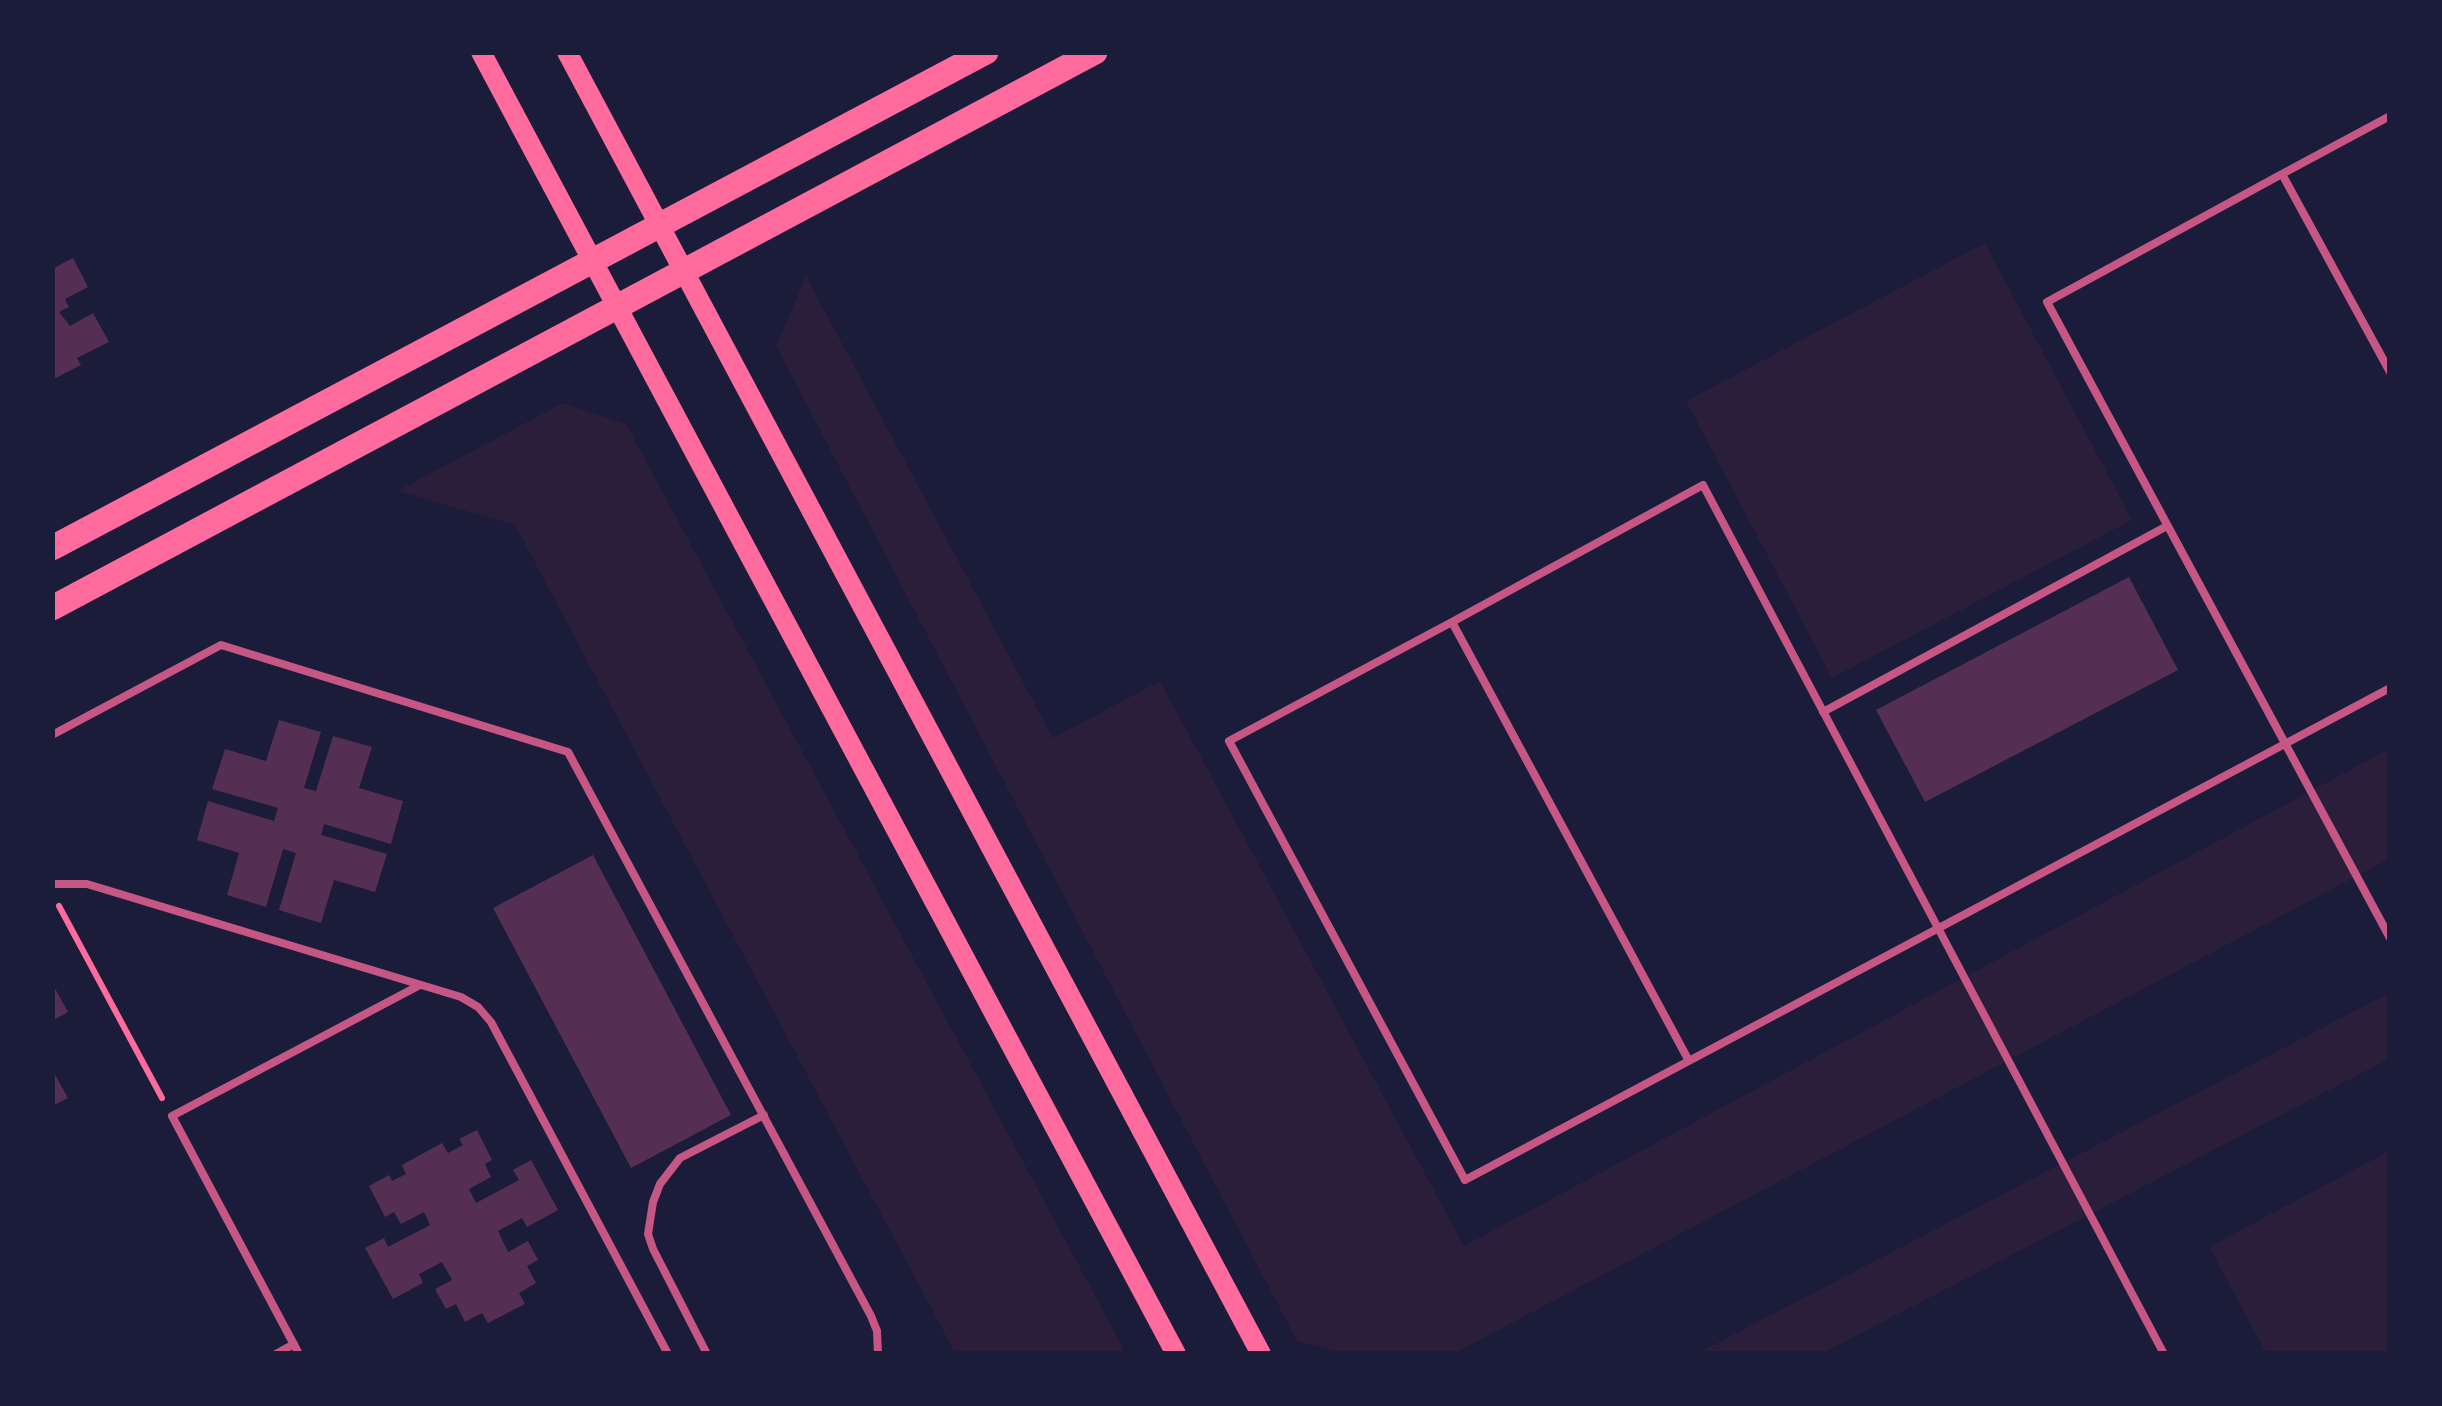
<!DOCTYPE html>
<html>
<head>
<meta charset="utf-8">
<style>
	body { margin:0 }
	#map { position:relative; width:2442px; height:1406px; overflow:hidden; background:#1b1b3a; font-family:Figtree,sans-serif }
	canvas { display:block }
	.frame { position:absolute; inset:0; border:55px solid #1b1b3a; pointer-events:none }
</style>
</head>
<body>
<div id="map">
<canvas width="2442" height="1406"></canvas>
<div class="frame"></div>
</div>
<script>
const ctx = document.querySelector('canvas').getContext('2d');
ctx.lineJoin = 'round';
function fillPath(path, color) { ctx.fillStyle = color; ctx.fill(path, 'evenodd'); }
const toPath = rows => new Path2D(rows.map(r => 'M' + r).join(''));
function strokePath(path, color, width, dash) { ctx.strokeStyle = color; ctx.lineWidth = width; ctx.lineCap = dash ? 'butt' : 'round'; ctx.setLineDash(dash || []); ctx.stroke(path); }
fillPath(toPath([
	[1985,243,2132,520,1832,678,1686,401],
	[806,276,1053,738,1160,681,1464,1246,2389,749,2389,859,1455,1353,1341,1353,1297,1341,776,346],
	[563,403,626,424,1126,1353,955,1353,515,525,397,491],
	[2389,993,2389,1059,1823,1353,1696,1354],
	[2389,1151,2389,1353,2266,1353,2209,1247]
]), '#2a1e3b');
fillPath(toPath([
	[73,258,88,287,65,299,69,307,59,312,70,326,93,313,109,342,77,358,81,365,52,380,52,269],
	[2129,577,2178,670,1925,802,1876,710],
	[279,720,321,732,304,788,316,791,333,736,372,747,359,788,403,801,391,844,324,824,321,835,387,854,375,892,334,880,321,923,279,910,296,853,283,849,266,907,227,895,239,853,197,840,208,801,274,821,278,808,212,789,225,749,266,761],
	[593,855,731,1115,631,1168,493,908],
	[52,983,68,1012,52,1021],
	[52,1069,68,1098,52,1106],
	[477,1130,492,1160,485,1164,491,1177,469,1189,476,1203,519,1180,513,1170,531,1160,558,1210,527,1227,522,1218,498,1231,508,1252,528,1241,538,1260,527,1266,536,1283,519,1293,525,1304,488,1323,482,1313,465,1322,456,1304,446,1309,435,1289,452,1280,442,1262,419,1274,423,1283,393,1299,365,1248,384,1238,388,1247,430,1225,424,1212,401,1224,394,1212,385,1217,369,1186,389,1175,392,1181,406,1174,402,1165,442,1143,448,1153,463,1145,459,1139]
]), '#542f53');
strokePath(toPath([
	[59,906,162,1098]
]), '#ff6b9d', 6);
strokePath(toPath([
	[2282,174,2390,116],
	[2390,372,2282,174,2047,302,2390,938],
	[1452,622,1229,741,1465,1180,2390,688],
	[1823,712,2167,526],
	[52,735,221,645,568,752,871,1316,877,1331,878,1354],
	[52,884,87,884,461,997,478,1007,491,1022,668,1354],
	[1689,1061,1452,622,1703,485,2164,1354],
	[276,1354,294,1344],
	[299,1354,172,1116,420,985],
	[707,1354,653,1249,648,1234,653,1202,660,1184,680,1158,764,1115]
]), '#c65784', 8);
strokePath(toPath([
	[481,52,1176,1354],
	[567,52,1261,1354]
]), '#ff6b9d', 20);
strokePath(toPath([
	[52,548,986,52],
	[52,608,1095,52]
]), '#ff6b9d', 25);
</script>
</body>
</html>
